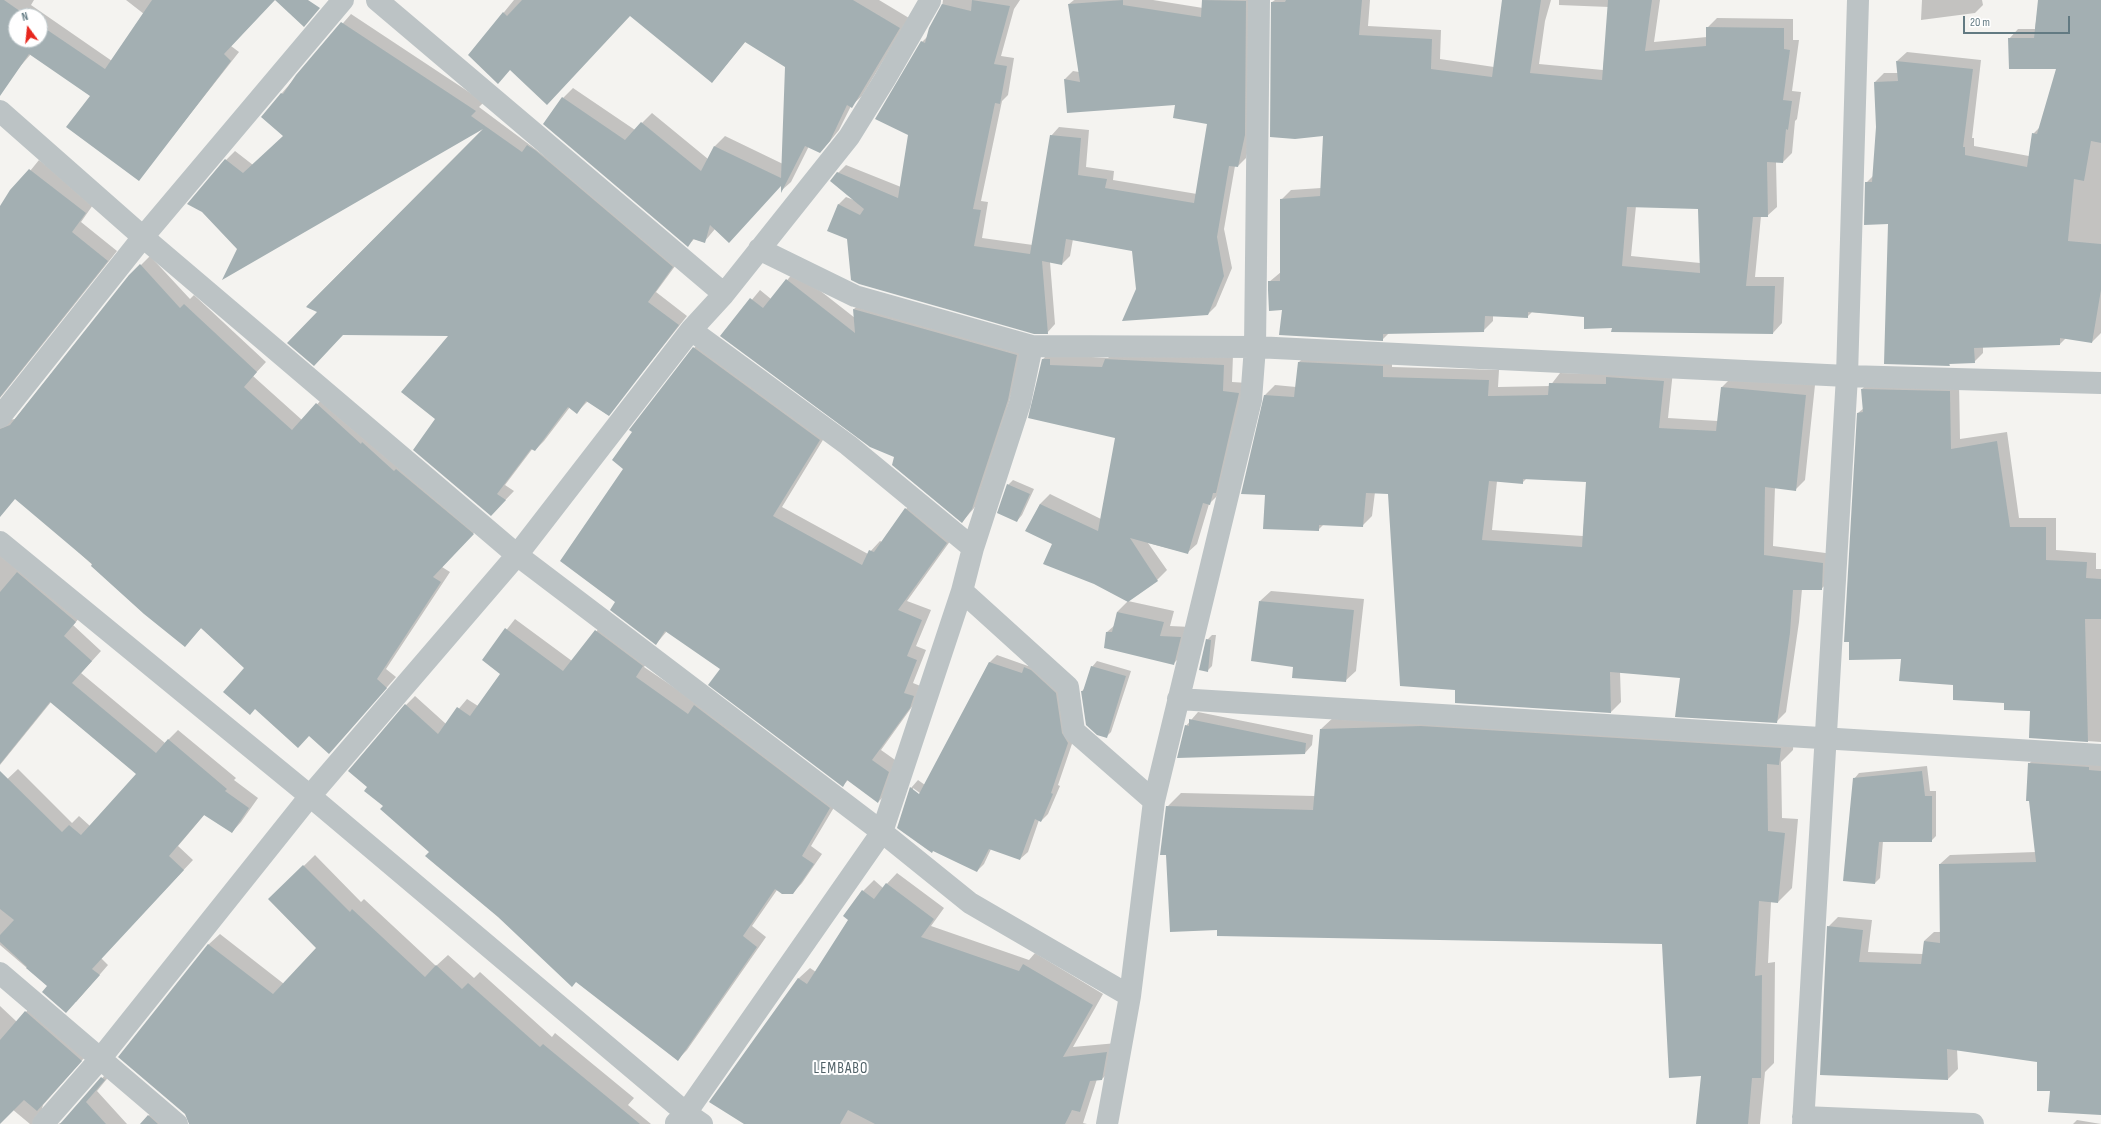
<!DOCTYPE html>
<html>
<head>
<meta charset="utf-8">
<style>
	body { margin:0 }
	#map { position:relative; width:2101px; height:1124px; overflow:hidden; background:#f4f3f0; font-family:"Sofia Sans Condensed",sans-serif }
	canvas { display:block }
	.north { position:absolute; left:8px; top:8px; width:40px; height:40px; box-sizing:border-box; background:#fff; border:1px solid #c0cacd; border-radius:50%; rotate:345deg; font-size:11px; font-weight:700; line-height:16px; text-align:center; color:#627a82 }
	.north::after { content:''; display:block; margin:auto; width:14px; height:18px; background:#e7261d; clip-path:polygon(50% 0,100% 100%,50% 72%,0 100%) }
	.scale { position:absolute; left:1963px; top:16px; width:107px; height:18px; box-sizing:border-box; border:2px solid #627a82; border-top:0; padding-left:5px; font-size:12px; line-height:14px; white-space:nowrap; color:#627a82; -webkit-text-stroke:3px #fff; paint-order:stroke }
</style>
</head>
<body>
<div id="map">
<canvas width="2101" height="1124"></canvas>
<div class="north">N</div>
<div class="scale">20 m</div>
</div>
<script>
const ctx = document.querySelector('canvas').getContext('2d');
ctx.lineJoin = 'round';
function fillPath(path, color) { ctx.fillStyle = color; ctx.fill(path, 'evenodd'); }
const toPath = rows => new Path2D(rows.map(r => 'M' + r).join(''));
function strokePath(path, color, width, dash) { ctx.strokeStyle = color; ctx.lineWidth = width; ctx.lineCap = dash ? 'butt' : 'round'; ctx.setLineDash(dash || []); ctx.stroke(path); }
function write(font, color, halo, rows, align = 'center') {
  ctx.font = font + ' "Sofia Sans Condensed",sans-serif'; ctx.lineWidth = 4; ctx.setLineDash([]); ctx.textBaseline = 'middle'; ctx.strokeStyle = halo; ctx.fillStyle = color; for (const [text, x, y, turn = 0] of rows) {
    ctx.save(); ctx.translate(x, y); ctx.rotate((+turn || 0) * Math.PI / 180); ctx.textAlign = isNaN(turn) ? turn : align; if (halo) ctx.strokeText(text, 0, 0); ctx.fillText(text, 0, 0); ctx.restore();
  }
}
fillPath(toPath([
	[0,0,34,0,31,5,112,61,144,14,126,0,274,0,231,46,239,52,139,179,91,96,31,54,16,71,0,60],
	[16,16,40,16,40,40,16,40],
	[514,0,643,0,510,69,498,83,469,55],
	[647,0,879,0,909,18,862,96,851,106,839,130,830,141,820,152,809,146,791,182,782,190,782,184,715,229,704,242,694,239,688,246,563,98,573,88,635,130,652,113,708,159,715,146,725,136,783,164,786,66,746,41,712,82],
	[943,0,1020,0,1014,9,1001,56,1014,58,1008,95,1002,101,981,201,988,202,982,238,1033,245,1051,136,1059,127,1089,130,1086,167,1114,171,1113,180,1197,194,1208,123,1176,103,1068,112,1065,79,1073,71,1079,72,1069,4,1074,0,1153,0,1203,8,1203,0,1254,0,1253,126,1246,158,1238,166,1235,166,1224,229,1232,268,1216,306,1208,314,1137,289,1133,250,1073,239,1070,256,1062,264,1050,262,1055,324,1047,333,848,238,838,205,846,197,854,200,838,173,846,165,901,187,922,42,928,36,942,7],
	[1275,0,1370,0,1368,26,1441,30,1440,59,1494,67,1503,0,1551,0,1545,21,1539,64,1603,70,1609,7,1559,5,1559,0,1660,0,1654,42,1707,37,1707,28,1717,18,1793,19,1793,40,1799,40,1792,91,1801,92,1797,119,1795,121,1792,153,1783,162,1776,162,1777,207,1767,216,1761,216,1755,277,1784,277,1782,323,1773,333,1613,327,1585,316,1532,312,1527,317,1493,315,1493,321,1483,331,1389,333,1382,340,1284,309,1269,282,1281,272,1281,200,1291,190,1321,188,1324,135,1272,2],
	[1636,206,1699,208,1700,263,1631,256],
	[1922,0,1982,0,1983,5,1975,13,1921,20],
	[2039,0,2101,0,2101,333,2092,342,2066,338,2060,344,1983,347,1983,353,1974,362,1951,363,1949,365,1889,223,1866,183,1874,175,1878,127,1875,82,1884,73,1899,73,1897,61,1907,52,1981,60,1972,138,1974,138,1974,146,2029,156,2033,134,2040,127,2057,68,2009,39,2018,29,2035,29],
	[351,14,484,102,479,107,681,258,656,292,687,316,608,415,588,401,577,412,570,407,544,441,535,450,533,448,505,485,514,491,491,515,436,419,450,335,319,311,307,306,486,126,224,278,238,248,226,160,235,151,253,165,284,136,282,93],
	[39,160,95,202,81,222,117,251,0,398,0,208],
	[150,256,190,299,194,295,266,362,253,376,302,420,327,394,482,524,442,567,450,572,386,669,396,677,329,753,246,668,201,628,185,645,145,613,50,526,15,498,0,489,0,415,8,420,15,419,130,276],
	[795,271,855,318,854,309,863,300,1025,346,981,500,962,522,896,456,722,336,760,290,771,299],
	[704,339,829,430,782,507,868,554,880,541,882,542,906,509,915,500,956,533,907,601,931,610,916,646,926,650,913,683,923,687,919,697,881,750,898,762,888,792,878,802,848,780,843,785,721,669,667,631,656,644,617,602,625,468,694,348],
	[1053,349,1060,355,1108,358,1116,350,1233,355,1232,382,1248,383,1219,494,1209,504,1197,544,1187,553,1148,543,1167,570,1157,580,1053,544,1027,531,1040,504,1050,494,1101,519,1116,437,1043,359],
	[1309,352,1392,356,1392,367,1499,370,1498,387,1550,386,1560,373,1610,374,1673,371,1668,418,1718,421,1722,387,1732,377,1815,385,1805,480,1795,490,1775,487,1773,546,1833,554,1832,579,1821,589,1802,589,1799,622,1786,712,1776,722,1681,677,1620,672,1621,702,1611,712,1456,689,1389,493,1375,492,1372,516,1362,526,1324,524,1318,530,1266,494,1265,395,1275,385,1296,387,1299,362],
	[1527,478,1587,481,1583,536,1492,530,1497,481,1522,483],
	[1872,379,1959,382,1960,439,2007,432,2019,518,2056,518,2056,550,2096,553,2096,569,2101,569,2101,742,2030,737,2031,711,1955,684,1902,658,1858,413,1864,408,1862,389],
	[1013,480,1034,489,1022,515,1017,521,1008,485],
	[0,550,85,612,73,625,101,651,81,673,165,743,178,730,236,778,234,780,258,798,241,822,232,832,205,814,178,846,193,860,101,958,108,965,76,1002,48,986,0,945,0,786,18,769,72,823,79,816,90,826,137,774,51,702,0,765],
	[1271,591,1364,599,1356,671,1345,681,1294,666,1260,601],
	[1128,601,1174,611,1170,626,1191,627,1184,653,1174,663,1107,632,1115,625,1117,612],
	[515,619,572,661,605,621,651,656,644,667,839,799,811,846,822,854,802,883,793,893,777,890,752,926,766,937,687,1050,678,1059,430,852,384,806,406,705,415,696,446,724,467,699,478,706,502,674,483,660],
	[1212,635,1216,635,1212,666,1207,671,1207,640],
	[997,655,1028,666,1033,661,1063,686,1075,735,1058,785,1060,786,1048,814,1041,821,1039,820,1028,852,1020,859,991,849,984,864,977,871,898,827,911,788,918,780,925,785,989,663],
	[913,788,924,796,923,797,913,791],
	[1097,661,1131,671,1111,732,1106,737,1087,724,1082,691,1085,688,1092,667],
	[1198,712,1313,735,1312,745,1305,753,1186,726],
	[1335,716,1794,735,1793,750,1781,762,1782,818,1798,819,1792,888,1778,902,1771,902,1768,963,1775,962,1774,1063,1765,1072,1760,1124,1697,1124,1702,1075,1663,943,1218,929,1167,807,1181,793,1315,796,1321,729],
	[2038,754,2101,757,2101,1099,2051,1090,2038,1061,1957,1049,1958,1069,1948,1079,1821,1074,1828,927,1838,917,1872,920,1868,952,1923,954,1924,941,1934,932,1941,932,1940,864,1950,855,2036,852,2029,764],
	[1927,766,1930,791,1936,791,1936,836,1931,841,1883,841,1880,878,1875,883,1854,779,1859,773],
	[315,855,361,902,364,899,436,966,448,955,474,978,480,972,552,1037,555,1033,634,1098,628,1105,651,1124,190,1124,208,945,220,934,284,984,318,948,270,899],
	[897,873,944,908,931,926,1029,960,1035,953,1103,994,1073,1047,1117,1043,1113,1068,1102,1079,1097,1079,1083,1123,1087,1124,746,1124,710,1102,799,978,810,968,816,972,849,919,863,891,874,880,883,888],
	[35,1002,91,1050,43,1105,40,1116,32,1124,30,1124,0,1099,0,1006,17,1022],
	[113,1066,115,1069,97,1091,127,1124,58,1124,63,1122],
	[159,1105,184,1124,141,1124],
	[2077,1120,2101,1124,2073,1124]
]), '#0003');
fillPath(toPath([
	[0,0,4,0,27,16,16,16,16,40,40,40,40,25,105,69,152,0,308,0,320,8,304,27,275,0,224,54,231,61,139,181,66,127,90,96,29,54,0,96],
	[522,0,853,0,900,28,852,108,847,105,830,141,820,153,805,146,781,193,781,186,729,243,710,225,705,243,693,239,688,247,543,124,562,97,625,140,641,122,701,171,714,146,781,178,785,67,745,42,712,83,630,16,547,105,510,70,498,84,468,55,503,12,507,16],
	[972,0,1010,6,994,64,1007,66,1000,104,995,103,973,209,981,210,974,246,1030,254,1050,135,1081,138,1078,175,1107,179,1105,188,1194,203,1207,124,1173,118,1175,105,1067,113,1064,79,1080,82,1068,4,1123,0,1123,5,1201,17,1202,0,1246,1,1245,135,1238,167,1229,166,1217,237,1224,276,1208,315,1122,321,1136,289,1132,251,1066,239,1062,265,1042,261,1048,334,1034,334,859,284,851,280,847,239,827,231,838,204,860,215,864,209,830,181,837,172,898,198,908,135,875,119,921,41,925,43,929,28,942,4,971,11],
	[1286,0,1362,0,1359,35,1432,39,1431,69,1492,77,1502,0,1541,0,1530,73,1602,80,1608,0,1652,0,1645,51,1706,46,1706,27,1784,28,1784,49,1790,50,1783,100,1792,101,1788,130,1786,129,1783,163,1767,162,1768,217,1753,217,1746,286,1775,286,1773,334,1611,332,1612,328,1584,329,1584,317,1528,312,1528,318,1485,316,1484,332,1383,334,1383,341,1279,335,1282,310,1269,311,1268,290,1268,281,1280,281,1280,199,1320,196,1323,136,1295,139,1270,137,1271,2,1285,2],
	[1627,207,1698,209,1700,273,1622,266],
	[2038,0,2101,0,2101,143,2091,141,2084,181,2074,179,2068,241,2101,244,2101,290,2092,343,2060,338,2060,345,1974,348,1975,363,1949,364,1950,366,1884,364,1888,224,1864,225,1865,182,1872,182,1876,127,1874,82,1898,81,1896,61,1973,69,1963,147,1965,147,1965,155,2027,167,2032,133,2037,134,2056,69,2009,69,2008,38,2034,38],
	[341,22,476,111,471,116,522,152,527,145,535,150,673,267,648,302,679,325,609,416,586,401,577,414,568,407,535,451,531,449,497,494,506,500,491,516,413,450,435,419,401,392,448,336,343,335,314,366,287,343,317,312,306,307,483,129,222,280,237,249,202,212,187,204,225,159,243,173,283,136,261,117,281,93,283,94,296,75],
	[29,169,86,213,72,232,108,261,0,397,0,206,10,190],
	[140,264,180,308,184,304,257,372,244,387,292,430,316,403,361,444,362,442,394,471,396,469,474,534,433,577,441,582,377,679,387,688,329,754,309,736,298,748,255,709,250,715,223,692,244,668,201,628,185,647,144,614,91,566,92,564,15,499,0,517,0,429,10,425,129,275],
	[786,279,855,333,853,309,1017,355,1008,400,972,509,962,523,892,465,894,457,870,447,720,336,750,298,763,308],
	[693,347,820,440,773,516,862,565,869,550,874,552,905,508,947,543,898,610,922,620,907,656,917,660,904,693,914,696,910,708,872,760,889,772,878,803,847,780,843,787,708,685,720,669,665,631,656,645,610,610,615,602,560,561,623,469,612,460,632,432,629,430],
	[1042,359,1050,359,1050,365,1102,367,1105,359,1224,365,1223,391,1239,393,1216,493,1213,493,1210,505,1203,503,1188,554,1130,538,1158,581,1128,602,1094,584,1043,564,1052,544,1025,531,1040,504,1098,531,1115,438,1028,418],
	[1298,362,1383,366,1383,377,1489,380,1488,396,1548,395,1549,383,1606,384,1606,377,1664,381,1659,428,1716,431,1721,387,1806,395,1796,491,1765,487,1764,555,1823,563,1822,590,1793,590,1790,633,1777,723,1675,717,1680,678,1610,672,1611,713,1455,703,1455,690,1400,686,1388,494,1366,493,1363,527,1319,525,1319,531,1263,529,1265,495,1241,494,1264,395,1294,397],
	[1523,479,1586,482,1582,547,1482,540,1489,481,1523,484],
	[1861,389,1950,391,1951,449,1997,441,2010,527,2046,527,2046,560,2087,562,2086,578,2101,579,2101,619,2085,619,2088,742,2029,738,2030,711,2004,710,2004,703,1953,700,1953,685,1899,681,1901,659,1849,660,1849,642,1844,642,1857,413,1863,412],
	[1007,484,1030,494,1017,522,997,513],
	[17,572,76,622,64,636,92,661,72,683,156,753,168,739,227,789,225,791,249,808,232,833,204,815,169,856,184,870,92,969,100,975,66,1013,42,992,47,986,26,968,27,967,0,942,0,935,14,920,0,909,0,771,62,832,69,825,81,835,136,774,50,702,0,764,0,592],
	[1259,601,1354,610,1346,682,1292,678,1293,667,1251,661],
	[1117,612,1164,622,1160,636,1181,637,1174,665,1104,648,1106,632,1112,632],
	[505,628,563,671,595,630,643,666,636,677,688,714,694,705,830,808,802,856,814,864,793,894,782,894,775,889,743,936,757,947,678,1061,576,982,572,987,498,917,425,856,429,852,380,809,383,806,364,791,367,787,348,771,405,704,438,734,457,707,470,716,500,674,482,660],
	[1206,639,1211,640,1208,672,1199,670],
	[989,662,1022,673,1024,667,1031,670,1056,693,1062,733,1068,743,1051,793,1053,794,1041,822,1035,819,1020,860,989,849,977,872,933,851,932,853,897,828,910,787,919,794],
	[1091,666,1126,676,1107,738,1097,735,1086,725,1081,691,1083,691],
	[1189,719,1306,743,1305,754,1177,758,1185,725,1189,726],
	[1421,726,1781,748,1779,765,1767,764,1768,831,1785,833,1778,903,1759,901,1755,976,1762,975,1761,1078,1752,1078,1748,1124,1696,1124,1701,1076,1669,1078,1662,944,1217,936,1217,930,1170,932,1166,855,1160,855,1166,806,1313,810,1320,729],
	[2028,763,2089,767,2089,770,2101,771,2101,1115,2048,1112,2050,1091,2037,1091,2037,1062,1947,1049,1948,1080,1820,1075,1827,926,1863,930,1859,962,1921,964,1924,941,1940,943,1939,864,2036,862,2029,801,2026,801],
	[1922,771,1925,796,1932,796,1932,842,1879,842,1875,884,1843,881,1853,778],
	[303,865,350,912,352,909,425,977,436,965,462,989,468,983,540,1047,543,1044,640,1124,189,1124,185,1114,118,1057,208,944,273,994,316,948,268,899],
	[886,883,934,919,921,937,1019,971,1023,964,1093,1005,1063,1057,1107,1052,1102,1080,1090,1081,1080,1112,1072,1110,1065,1124,875,1124,848,1110,840,1124,744,1124,709,1102,798,978,807,984,848,920,843,916,862,890,874,899],
	[25,1011,82,1061,37,1111,24,1100,0,1124,0,1040],
	[101,1077,105,1080,86,1102,106,1124,60,1124],
	[148,1115,158,1124,140,1124]
]), '#a3afb2');
strokePath(toPath([
	[377,0,724,294],
	[0,111,143,237,517,555,882,832,970,903,1130,996],
	[759,249,855,296,1032,346,1255,347,1847,376,2101,383],
	[691,330,848,445,973,548],
	[0,417,143,237,343,0],
	[0,542,310,796,686,1113,702,1124],
	[962,591,1068,687,1074,731,1154,801],
	[1178,699,2101,755],
	[0,973,177,1124],
	[1803,1117,1973,1124],
	[676,1123,686,1113,882,832,962,591,973,548,1020,403,1032,346],
	[43,1124,100,1059,310,796,517,555,691,330,724,294,849,137,885,79,930,1],
	[1107,1124,1130,996,1154,801,1251,400,1255,347,1259,0],
	[1803,1124,1847,376,1858,0]
]), '#bcc3c5', 22);
ctx.letterSpacing = '1px';
write('15px', '#506167', '#fff', [
	["LEMBABO",841,1069]
]);
ctx.letterSpacing = '0px';
</script>
</body>
</html>
